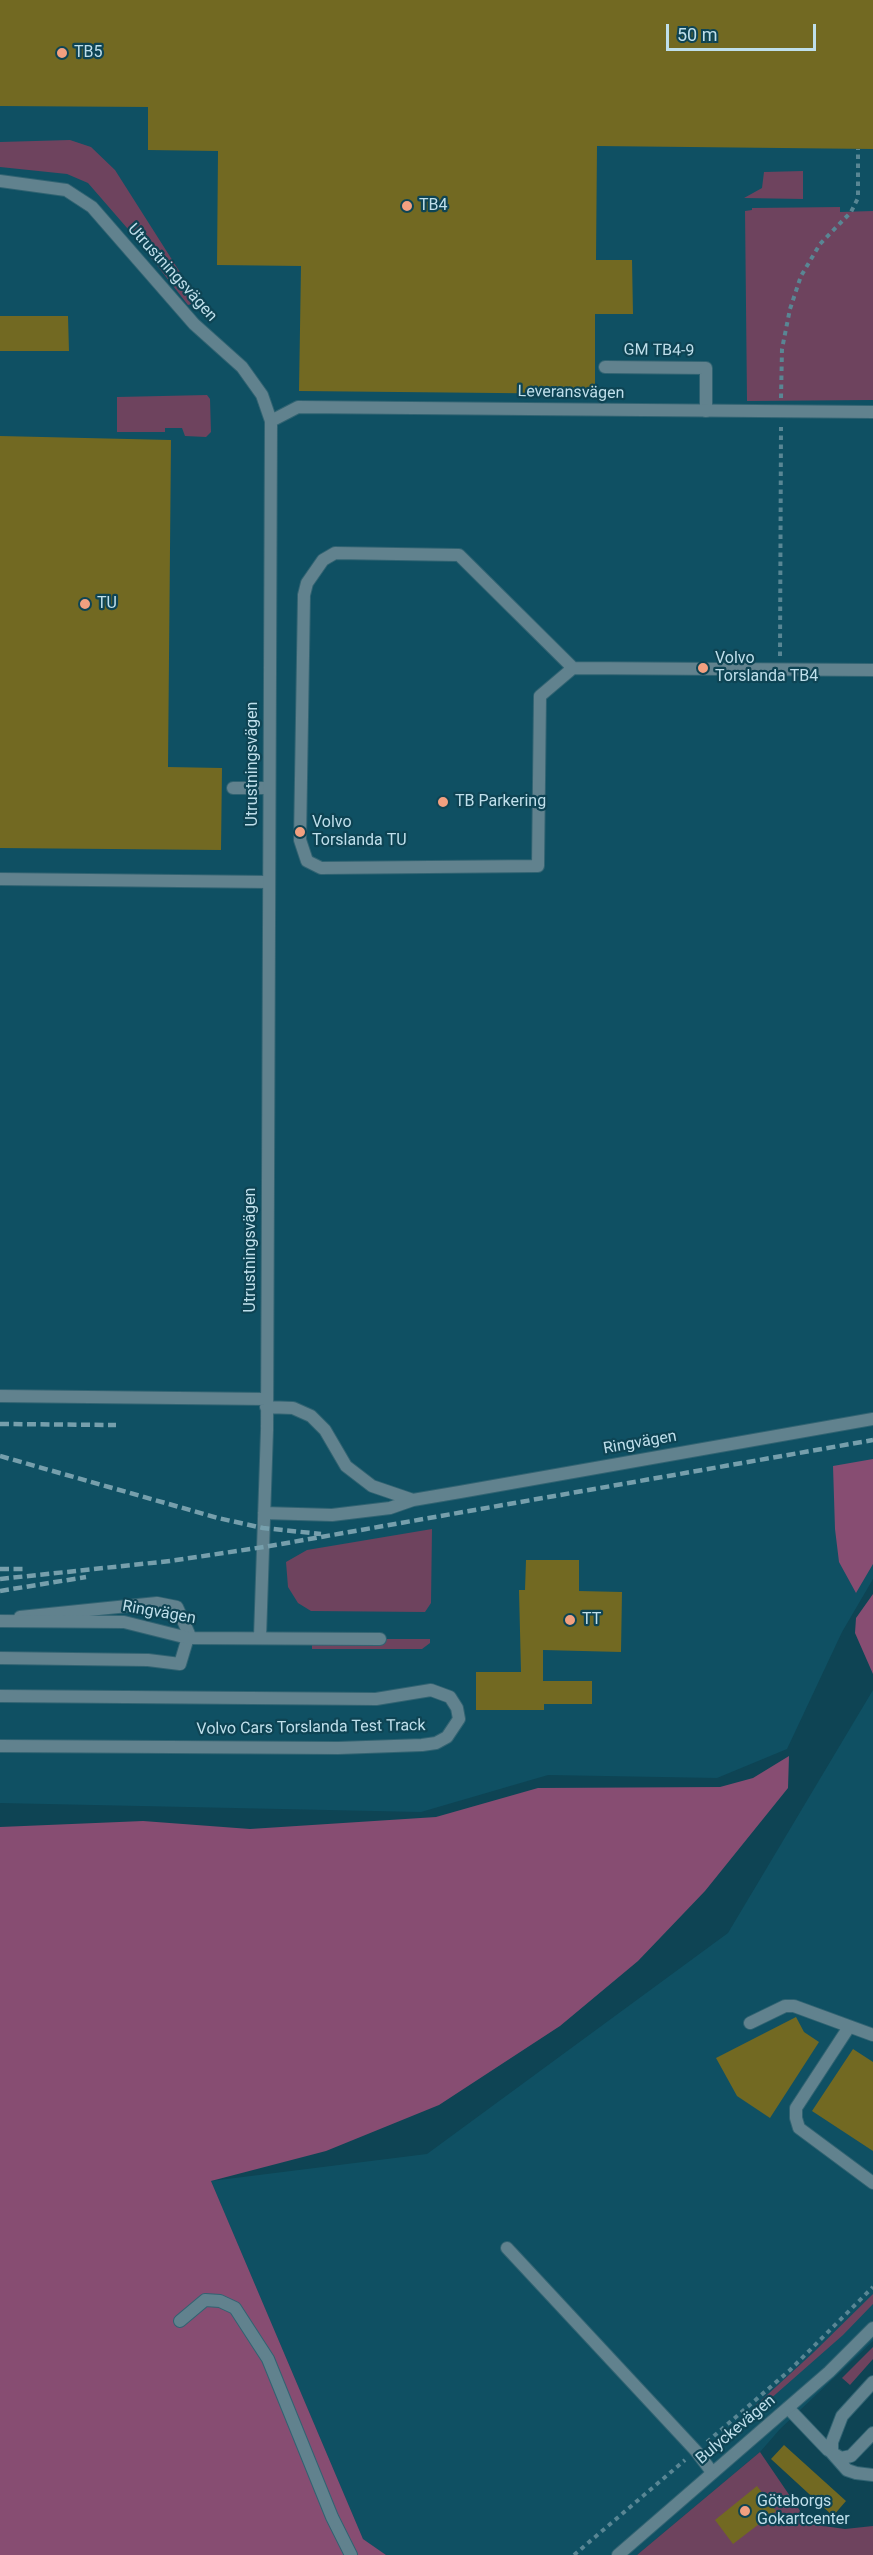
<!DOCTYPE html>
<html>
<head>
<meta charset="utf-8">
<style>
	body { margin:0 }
	#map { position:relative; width:873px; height:2555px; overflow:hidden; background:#0e4454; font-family:Roboto,sans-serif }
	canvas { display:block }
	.scale { position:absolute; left:666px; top:24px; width:150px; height:27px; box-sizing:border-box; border:3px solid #bfdfeb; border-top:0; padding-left:8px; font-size:18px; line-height:21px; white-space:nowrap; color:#bfdfeb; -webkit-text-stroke:4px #0e4454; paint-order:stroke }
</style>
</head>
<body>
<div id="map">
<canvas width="873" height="2555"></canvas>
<div class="scale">50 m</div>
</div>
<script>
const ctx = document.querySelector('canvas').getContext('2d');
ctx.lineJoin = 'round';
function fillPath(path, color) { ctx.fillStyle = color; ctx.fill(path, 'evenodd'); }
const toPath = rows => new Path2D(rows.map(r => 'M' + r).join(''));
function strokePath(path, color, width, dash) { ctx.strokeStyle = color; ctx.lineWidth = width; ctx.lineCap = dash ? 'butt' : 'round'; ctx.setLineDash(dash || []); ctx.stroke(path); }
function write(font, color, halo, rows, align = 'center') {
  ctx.font = font + ' Roboto,sans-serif'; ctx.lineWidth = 4.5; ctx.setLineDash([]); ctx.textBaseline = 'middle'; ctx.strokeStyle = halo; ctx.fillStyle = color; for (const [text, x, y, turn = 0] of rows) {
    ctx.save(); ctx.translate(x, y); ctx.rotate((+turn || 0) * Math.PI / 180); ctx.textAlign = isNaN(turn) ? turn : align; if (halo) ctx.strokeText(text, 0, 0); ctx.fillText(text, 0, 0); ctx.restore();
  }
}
fillPath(toPath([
	[0,0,873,0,873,1579,842,1632,787,1749,717,1778,548,1775,421,1812,0,1803],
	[873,1690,873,2341,780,2429,760,2452,637,2555,386,2555,363,2539,211,2181,427,2154,728,1933]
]), '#0f5063');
fillPath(toPath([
	[70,140,91,147,115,170,197,299,196,303,188,305,134,236,88,183,67,174,0,167,0,142],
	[803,171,803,199,744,198,762,188,764,172],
	[840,207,840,212,873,211,873,400,747,401,745,211,752,210,752,208],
	[207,395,210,399,211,432,206,437,185,436,182,428,165,428,165,432,117,432,117,397],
	[432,1529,431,1603,425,1612,311,1611,298,1603,288,1587,286,1562,307,1550],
	[317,1639,430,1639,430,1643,422,1649,312,1649,312,1640],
	[873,2294,873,2304,843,2335,760,2408,730,2429,814,2352],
	[873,2347,873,2359,850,2385,842,2378],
	[760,2452,809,2524,845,2529,873,2526,873,2555,637,2555]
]), '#6e435e');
fillPath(toPath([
	[873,1459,873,1564,856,1593,839,1562,835,1529,833,1466],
	[873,1594,873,1674,855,1633,856,1618],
	[789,1756,788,1788,705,1891,638,1961,560,2026,439,2105,326,2151,211,2181,363,2539,386,2555,0,2555,0,1827,143,1821,250,1829,436,1817,538,1788,720,1787,753,1778]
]), '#874d72');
fillPath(toPath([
	[0,0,873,0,873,149,597,146,596,260,632,260,633,314,595,314,595,394,299,391,301,266,217,265,218,151,148,150,148,107,0,106],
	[0,316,68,316,69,351,0,351],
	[0,436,171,440,168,767,222,768,221,850,0,848],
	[526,1560,579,1560,579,1591,622,1592,621,1652,543,1650,543,1681,592,1681,592,1704,544,1704,544,1710,476,1710,476,1672,521,1672,519,1590,525,1590],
	[796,2017,804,2032,819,2042,770,2118,737,2096,716,2058],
	[853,2049,873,2062,873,2151,812,2111],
	[784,2445,846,2501,833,2516,771,2459],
	[757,2486,776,2511,733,2544,715,2520]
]), '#726922');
const lane = toPath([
	[605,367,706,368,706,411],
	[233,788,269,788],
	[0,879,269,882],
	[0,1658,148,1660,180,1664,189,1634,177,1607,157,1603,20,1617],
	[0,1696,376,1699,431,1690,450,1697,457,1708,459,1719,447,1737,436,1743,422,1745,338,1748,0,1746],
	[750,2023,785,2006,794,2006,873,2035],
	[849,2027,796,2108,796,2118,799,2128,873,2183],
	[507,2248,696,2451,712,2472],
	[180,2321,205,2300,220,2301,235,2308,268,2359,332,2517,351,2555],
	[873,2382,842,2416,832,2442,832,2453,847,2470,856,2473,873,2475],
	[788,2408,828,2450,841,2458,851,2456,873,2433]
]);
const street = toPath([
	[0,181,66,190,92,207,194,324,242,367,262,395,271,421,267,1430,260,1637],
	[271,421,298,407,873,412],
	[573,668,459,555,335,553,323,560,307,583,304,595,300,840,307,861,321,868,538,866,540,696,573,668,873,670],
	[0,1396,267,1399],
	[266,1407,293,1408,311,1416,325,1430,346,1466,372,1486,413,1500],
	[264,1513,332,1515,390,1508,413,1500,460,1492,873,1419],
	[0,1621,124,1622,188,1638,380,1639],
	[618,2555,829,2372,873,2328]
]);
strokePath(lane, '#316372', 14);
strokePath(street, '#316372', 14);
strokePath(toPath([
	[781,398,782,349,790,309,801,276,820,244,851,212,858,198,858,149],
	[780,656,781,427],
	[707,2442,790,2370,873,2287],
	[574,2555,685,2460]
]), '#598694', 4, [4.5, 4.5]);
strokePath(lane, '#61828e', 12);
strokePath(street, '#61828e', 12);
strokePath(toPath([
	[0,1424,116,1425],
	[0,1456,218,1518,263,1528,321,1534],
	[0,1569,24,1569],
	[0,1579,170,1561,264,1547,873,1440],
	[0,1591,86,1577]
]), '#769fac', 4.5, [9, 4.5]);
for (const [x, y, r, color] of [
	[62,53,6,"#f2a080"],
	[407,206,6,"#f2a080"],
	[85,604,6,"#f2a080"],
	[703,668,6,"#f2a080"],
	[443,802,6,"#f2a080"],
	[300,832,6,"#f2a080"],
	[570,1620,6,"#f2a080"],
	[745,2511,6,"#f2a080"]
]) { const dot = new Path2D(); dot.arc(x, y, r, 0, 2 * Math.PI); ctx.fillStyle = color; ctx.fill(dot); strokePath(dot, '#0e4454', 2); }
write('16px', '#bfdfeb', '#0e4454', [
	["TB5",74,53],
	["TB4",419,206],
	["TU",97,604],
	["Volvo",715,659],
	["Torslanda TB4",715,677],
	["TB Parkering",455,802],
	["Volvo",312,823],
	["Torslanda TU",312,841],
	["TT",582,1620],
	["Göteborgs",757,2502],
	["Gokartcenter",757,2520]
], 'left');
write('16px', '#bfdfeb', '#0e4454', [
	["Utrustningsvägen",172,273,48],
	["GM TB4-9",659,351,1],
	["Leveransvägen",571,393,1],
	["Utrustningsvägen",253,764,-90],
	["Utrustningsvägen",251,1250,-90],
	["Ringvägen",640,1443,-10],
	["Ringvägen",159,1613,10],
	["Volvo Cars Torslanda Test Track",311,1728,-1],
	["Bulyckevägen",736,2430,-40]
]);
</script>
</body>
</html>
